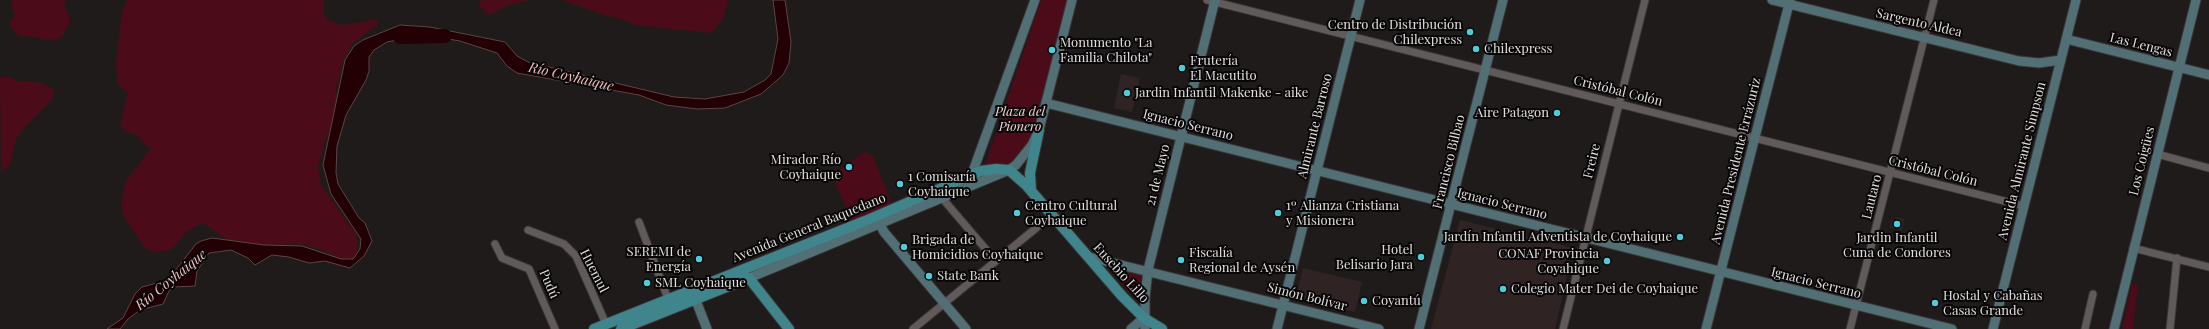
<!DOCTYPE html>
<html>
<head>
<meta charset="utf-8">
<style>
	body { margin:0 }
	canvas { display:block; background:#201b1b }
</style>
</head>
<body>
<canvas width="2209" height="329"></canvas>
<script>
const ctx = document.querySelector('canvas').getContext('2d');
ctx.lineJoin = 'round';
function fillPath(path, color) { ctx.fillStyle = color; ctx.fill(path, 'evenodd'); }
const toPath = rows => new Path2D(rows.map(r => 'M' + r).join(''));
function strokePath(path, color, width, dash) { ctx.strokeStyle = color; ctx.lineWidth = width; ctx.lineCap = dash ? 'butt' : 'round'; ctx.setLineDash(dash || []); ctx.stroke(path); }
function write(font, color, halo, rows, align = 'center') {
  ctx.font = font + ' "Playfair Display",serif'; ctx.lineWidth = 4; ctx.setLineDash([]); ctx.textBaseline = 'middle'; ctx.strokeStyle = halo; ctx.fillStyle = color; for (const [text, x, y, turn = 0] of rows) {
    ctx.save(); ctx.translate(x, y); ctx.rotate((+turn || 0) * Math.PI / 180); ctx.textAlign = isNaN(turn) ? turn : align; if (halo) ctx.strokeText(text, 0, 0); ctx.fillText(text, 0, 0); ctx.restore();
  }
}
fillPath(toPath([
	[1121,74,1140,78,1132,112,1114,108],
	[1896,217,1904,219,1902,230,1890,228,1891,220,1895,221],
	[1460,220,1573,248,1555,329,1431,329],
	[1303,268,1362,282,1355,312,1296,298]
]), '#2f2324');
fillPath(toPath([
	[11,0,66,0,64,4,69,17,69,24,63,35,58,39,44,40,38,37,19,36,9,25,15,14,12,8],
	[127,0,324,0,324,13,327,19,332,22,345,25,378,19,377,25,352,44,343,62,336,90,337,103,331,129,325,140,318,166,321,185,356,234,358,248,353,259,341,259,323,250,303,244,264,245,226,239,203,223,187,231,172,249,161,252,150,251,144,247,123,215,121,201,126,181,151,148,145,145,137,135,125,131,120,125,128,93,118,85,116,63,122,11],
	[481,0,530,0,509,5,489,15,479,6],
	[562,0,728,0,723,19,711,33,635,25,619,18,607,16],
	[1041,0,1067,0,1035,128,1031,138,1018,156,1009,164,984,169],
	[5,76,18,81,43,83,55,91,51,101,24,128,16,139,10,164,1,172,0,78],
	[864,152,873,156,893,207,854,223,836,186,836,173],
	[1114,270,1142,275,1139,301,1125,288],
	[2132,284,2138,284,2133,329,2122,329]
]), '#4c0b18');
const water = toPath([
	[773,0,785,0,791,42,789,63,783,75,761,94,725,108,697,109,666,105,639,95,517,73,507,66,497,53,460,41,424,35,387,42,374,50,369,57,369,71,366,80,346,115,337,146,336,173,338,184,359,218,365,223,372,241,364,256,350,268,325,261,309,263,289,257,272,255,255,265,248,258,231,250,209,253,197,271,195,286,173,287,169,291,163,304,140,310,128,319,120,329,107,329,123,318,135,294,142,287,168,280,196,244,201,241,212,238,264,245,302,246,341,259,353,259,360,249,361,239,331,194,323,165,345,60,354,46,363,40,400,25,430,27,505,42,517,56,528,62,674,97,705,99,744,92,765,80,771,74,778,39,773,0]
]);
fillPath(water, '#230003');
strokePath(water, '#5c4345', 1);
strokePath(toPath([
	[400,37,445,36]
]), '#230003', 14);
const street = toPath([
	[1207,0,2024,206],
	[2157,154,2209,168],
	[942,198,995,260],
	[639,222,668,299],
	[528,230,564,244,576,256,606,324],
	[495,244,502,258,529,269,555,329],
	[2133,248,2209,267],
	[913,329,1052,215],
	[1563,329,1645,0],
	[1850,329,1934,0],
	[2085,329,2093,294],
	[2170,329,2177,258]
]);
const secondary = toPath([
	[1772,0,2019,61,2039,63,2061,60],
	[2066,39,2209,75],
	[1046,103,1952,329],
	[972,174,1035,0],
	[877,218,884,232,966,329],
	[1089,257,1379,329],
	[749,278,1009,170,1016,165,1032,145,1039,130,1072,0],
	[693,293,707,329],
	[1131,329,1144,318],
	[1145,329,1145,298,1148,270,1215,0],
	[1277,329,1360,0],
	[1419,329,1503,0],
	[1706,329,1790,0],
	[1993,329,2076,0],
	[2114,329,2196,0]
]);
const primary = toPath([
	[1031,190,1030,173,1039,130],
	[749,278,789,329],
	[594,329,865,221,981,171,996,169,1009,170,1026,185,1122,296,1144,318,1162,329],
	[621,329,749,278]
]);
strokePath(street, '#3a3636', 9);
strokePath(secondary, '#3a3636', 11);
strokePath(primary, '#3a3636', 12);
strokePath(street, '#615a5b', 7);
strokePath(secondary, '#516f74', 9);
strokePath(primary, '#41858c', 10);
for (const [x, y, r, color] of [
	[1470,32,4,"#52cbd9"],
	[1476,49,4,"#52cbd9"],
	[1052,50,4,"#52cbd9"],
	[1182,68,4,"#52cbd9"],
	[1127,93,4,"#52cbd9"],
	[1557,113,4,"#52cbd9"],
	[849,167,4,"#52cbd9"],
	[900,184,4,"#52cbd9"],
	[1017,213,4,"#52cbd9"],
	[1278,213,4,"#52cbd9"],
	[1897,224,4,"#52cbd9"],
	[1680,237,4,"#52cbd9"],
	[904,247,4,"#52cbd9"],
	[1421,257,4,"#52cbd9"],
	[699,259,4,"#52cbd9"],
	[1181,260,4,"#52cbd9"],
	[1607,261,4,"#52cbd9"],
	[929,276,4,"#52cbd9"],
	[647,283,4,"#52cbd9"],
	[1503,289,4,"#52cbd9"],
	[1364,301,4,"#52cbd9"],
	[1935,303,4,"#52cbd9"]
]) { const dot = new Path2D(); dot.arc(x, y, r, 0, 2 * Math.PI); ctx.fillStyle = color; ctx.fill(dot); strokePath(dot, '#080606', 1.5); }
write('13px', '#e2dede', '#080606', [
	["Sargento Aldea",1919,23,13],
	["Las Lengas",2141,45,14],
	["Cristóbal Colón",1618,91,14],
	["Ignacio Serrano",1188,125,14],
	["Almirante Barroso",1315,126,-76],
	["Freire",1592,161,-76],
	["Avenida Presidente Errázuriz",1736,161,-76],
	["Avenida Almirante Simpson",2022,161,-76],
	["Los Coigües",2142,161,-76],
	["Francisco Bilbao",1449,162,-76],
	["Cristóbal Colón",1933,171,14],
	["21 de Mayo",1158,175,-76],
	["Lautaro",1872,197,-76],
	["Ignacio Serrano",1502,204,14],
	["Avenida General Baquedano",809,228,-22],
	["Huemul",594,271,63],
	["Eusebio Lillo",1121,273,48],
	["Ignacio Serrano",1816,283,14],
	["Pudú",549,284,67],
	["Simón Bolívar",1307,297,14]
]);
write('13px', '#e2dede', '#080606', [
	["Centro de Distribución",1462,25,"right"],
	["Chilexpress",1462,40,"right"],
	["Monumento \"La",1060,43],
	["Familia Chilota\"",1060,58],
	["Chilexpress",1484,49],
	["Frutería",1190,61],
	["El Macutito",1190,76],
	["Jardin Infantil Makenke - aike",1135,93],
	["Aire Patagon",1549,113,"right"],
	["Mirador Río",841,160,"right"],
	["Coyhaique",841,175,"right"],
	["1 Comisaría",908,177],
	["Coyhaique",908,192],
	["Centro Cultural",1025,206],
	["Coyhaique",1025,221],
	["1º Alianza Cristiana",1286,206],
	["y Misionera",1286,221],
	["Jardín Infantil Adventista de Coyhaique",1672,237,"right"],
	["Jardin Infantil",1897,238,"center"],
	["Cuna de Condores",1897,253,"center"],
	["Brigada de",912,240],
	["Homicidios Coyhaique",912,255],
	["Hotel",1413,250,"right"],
	["Belisario Jara",1413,265,"right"],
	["SEREMI de",691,252,"right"],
	["Energía",691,267,"right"],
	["Fiscalía",1189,253],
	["Regional de Aysén",1189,268],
	["CONAF Provincia",1599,254,"right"],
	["Coyahique",1599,269,"right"],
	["State Bank",937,276],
	["SML Coyhaique",655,283],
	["Colegio Mater Dei de Coyhaique",1511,289],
	["Hostal y Cabañas",1943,296],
	["Casas Grande",1943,311],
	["Coyantú",1372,301]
], 'left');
write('italic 13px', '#f0d4d5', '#080606', [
	["Plaza del",1020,112],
	["Pionero",1020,127]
]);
write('italic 14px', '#f1bcbf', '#080606', [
	["Río Coyhaique",571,77,13],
	["Río Coyhaique",171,280,-39]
]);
</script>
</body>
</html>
